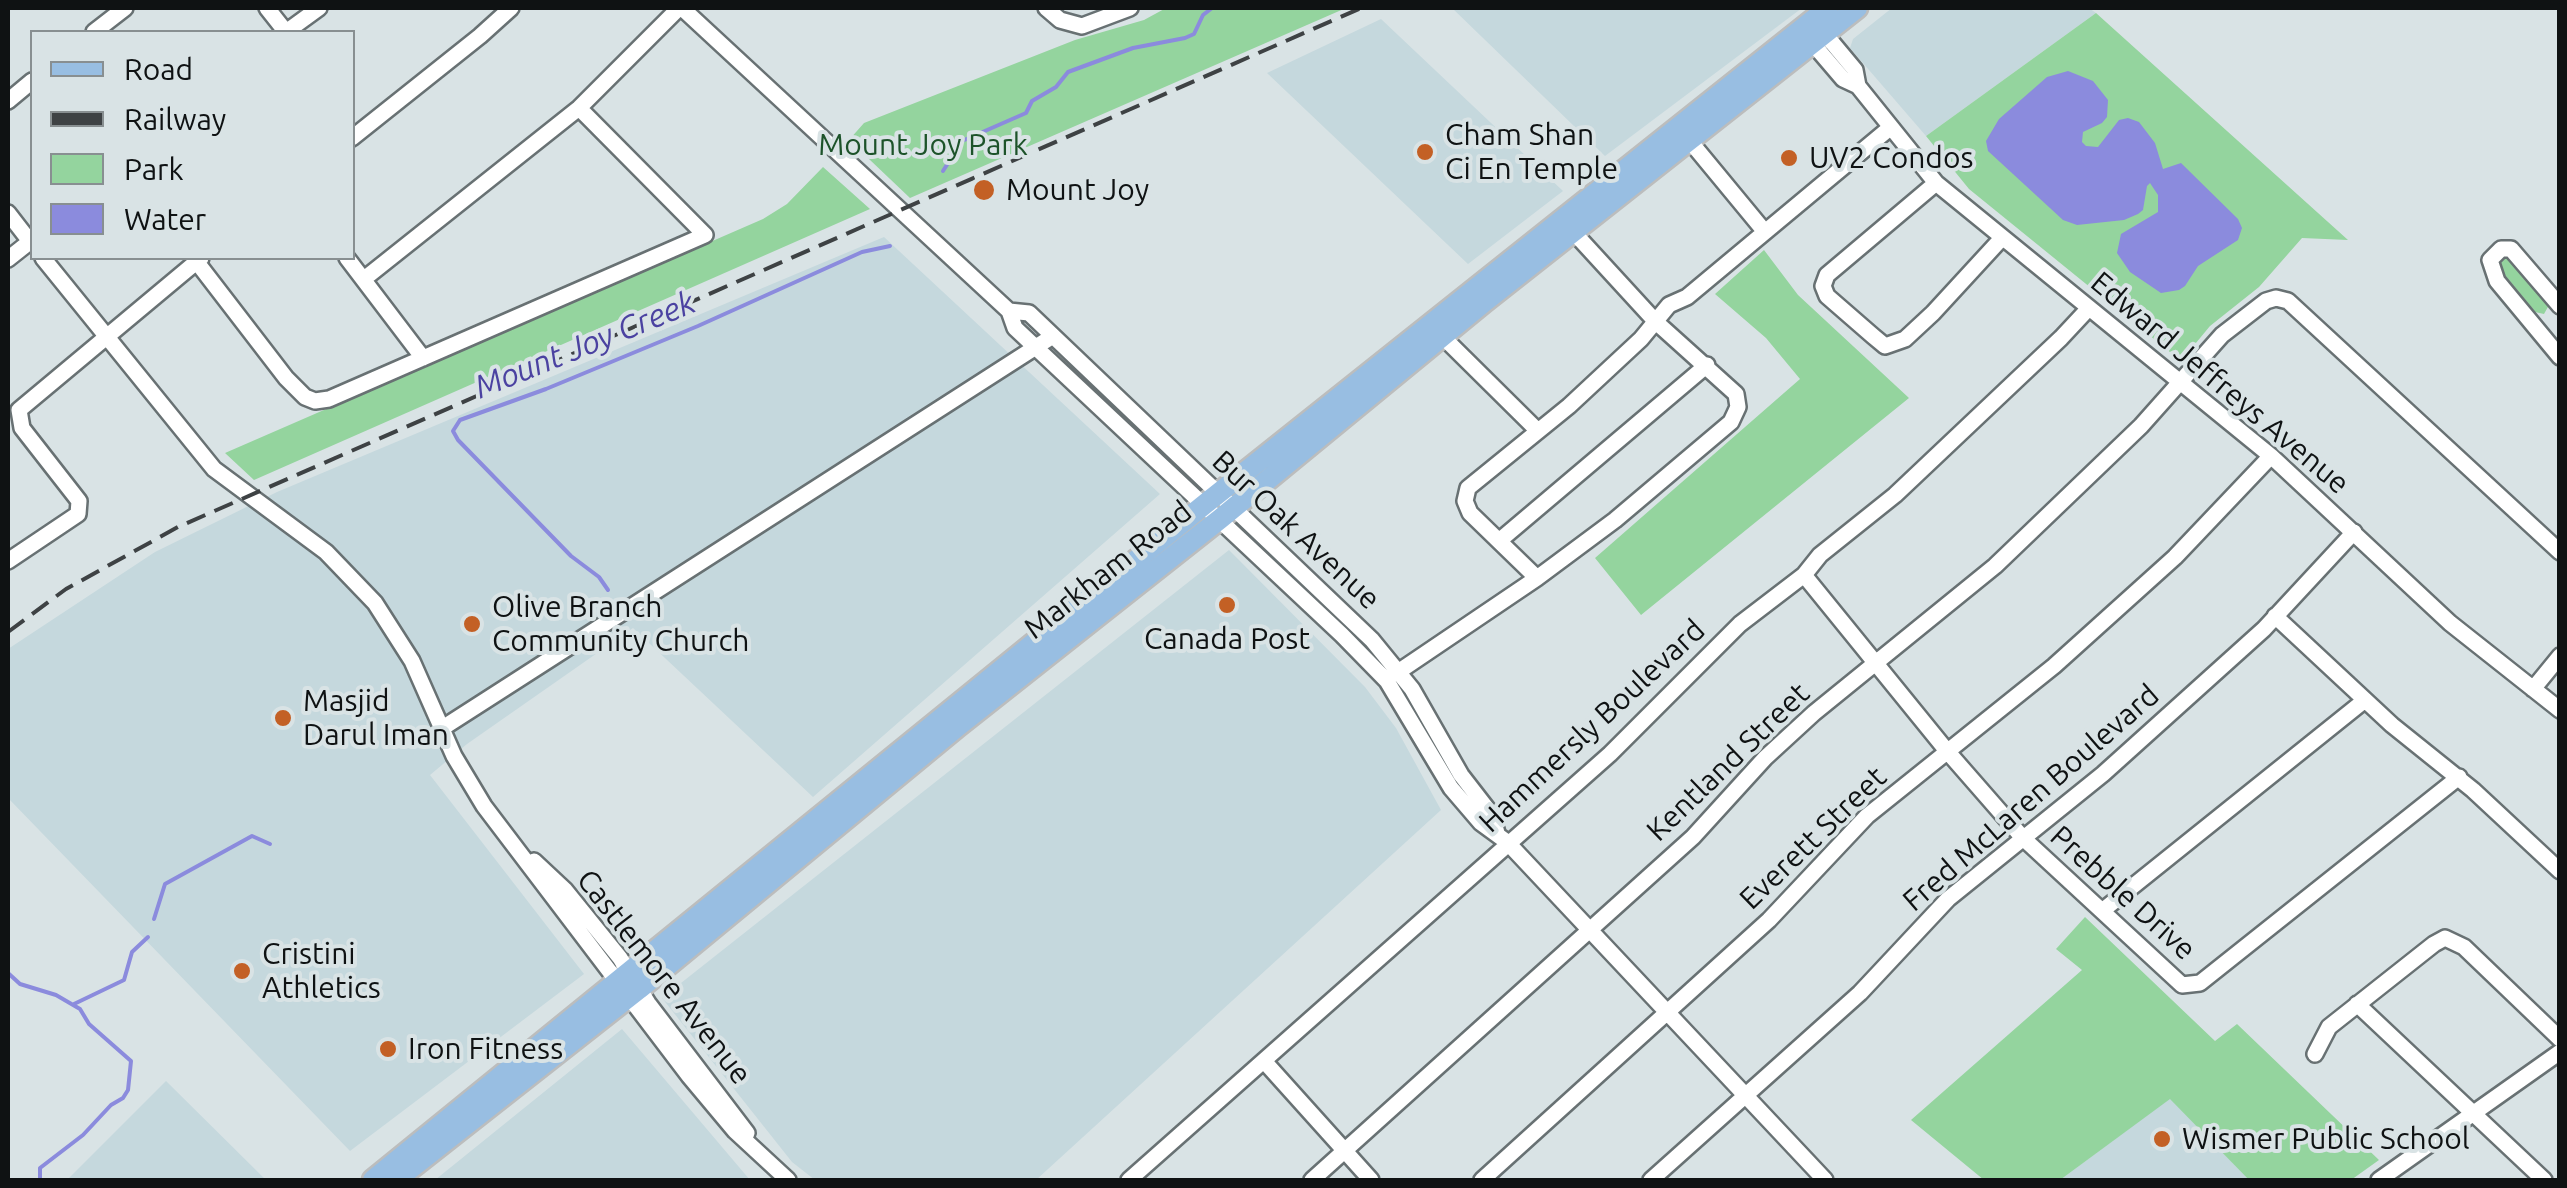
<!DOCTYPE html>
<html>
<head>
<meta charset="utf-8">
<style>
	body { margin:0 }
	#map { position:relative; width:2567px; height:1188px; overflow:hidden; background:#d9e3e5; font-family:Ubuntu,sans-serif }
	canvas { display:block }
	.frame { position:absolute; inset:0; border:10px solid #0f1213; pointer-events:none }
	.legend { position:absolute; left:30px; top:30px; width:325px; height:230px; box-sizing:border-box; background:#d9e3e5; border:2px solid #888f91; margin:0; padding:12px 18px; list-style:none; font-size:30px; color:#0f1213 }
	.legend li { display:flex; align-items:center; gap:20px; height:50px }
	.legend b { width:50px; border:2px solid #888f91 }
</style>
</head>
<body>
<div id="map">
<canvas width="2567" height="1188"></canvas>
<div class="frame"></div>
<ul class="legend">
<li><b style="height:12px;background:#98bee2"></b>Road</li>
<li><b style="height:12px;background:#3e4244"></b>Railway</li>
<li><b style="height:28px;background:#94d49e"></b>Park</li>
<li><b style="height:28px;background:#8b8bdd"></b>Water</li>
</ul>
</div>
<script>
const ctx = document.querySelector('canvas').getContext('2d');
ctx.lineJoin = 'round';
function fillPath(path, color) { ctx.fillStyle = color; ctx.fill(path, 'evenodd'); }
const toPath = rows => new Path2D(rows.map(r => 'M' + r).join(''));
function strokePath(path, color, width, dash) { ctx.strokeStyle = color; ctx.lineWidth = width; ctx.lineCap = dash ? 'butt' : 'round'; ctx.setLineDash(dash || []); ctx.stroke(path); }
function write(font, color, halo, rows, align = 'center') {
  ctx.font = font + ' Ubuntu,sans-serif'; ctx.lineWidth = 8; ctx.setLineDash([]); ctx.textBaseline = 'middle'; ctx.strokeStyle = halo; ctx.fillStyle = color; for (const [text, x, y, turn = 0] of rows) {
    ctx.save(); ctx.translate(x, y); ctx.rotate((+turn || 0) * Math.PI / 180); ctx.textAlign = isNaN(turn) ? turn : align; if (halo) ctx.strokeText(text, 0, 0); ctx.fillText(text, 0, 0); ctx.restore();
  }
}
fillPath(toPath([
	[1452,8,1802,8,1605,156],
	[1892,8,2089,8,2096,13,1926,136,1850,48,1853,39],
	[1381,19,1563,191,1468,264,1267,73],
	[884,237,1160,494,813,797,633,628,467,744,430,775,584,974,350,1151,8,798,8,649,155,552,277,492],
	[1229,550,1365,687,1396,728,1441,810,1036,1180,815,1180,792,1162,662,998],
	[622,1029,750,1180,435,1180],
	[166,1081,266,1180,67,1180],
	[2170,1098,2249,1180,2060,1180]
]), '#c5d8dd');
fillPath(toPath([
	[1166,8,1346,8,910,198,849,140,864,123,1075,40,1144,20],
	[2096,13,2348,240,2302,238,2259,287,2210,326,2181,361,1969,189,1926,136],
	[823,167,870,209,254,480,225,453,763,219,787,204],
	[1764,250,1798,295,1909,398,1641,615,1595,558,1800,379,1766,338,1715,294],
	[2508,257,2546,300,2549,305,2544,314,2535,312,2503,273,2500,261],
	[2085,917,2215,1041,2237,1024,2379,1160,2351,1180,2249,1180,2170,1099,2060,1180,1984,1180,1911,1120,2082,970,2056,949]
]), '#94d49e');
fillPath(toPath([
	[2068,71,2093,81,2108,100,2107,117,2102,123,2083,132,2082,142,2086,146,2098,147,2119,120,2128,118,2139,122,2155,143,2163,169,2181,163,2238,219,2242,228,2238,240,2198,266,2185,286,2179,290,2161,293,2130,272,2117,253,2121,234,2158,212,2158,195,2150,183,2147,186,2143,210,2138,214,2124,220,2077,225,2063,220,1988,151,1986,141,1999,119,2047,77]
]), '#8b8bdd');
strokePath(toPath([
	[943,171,962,141,1026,113,1032,101,1056,87,1068,72,1133,48,1185,38,1194,34,1203,15,1212,8],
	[608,590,599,577,571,556,458,440,453,431,460,420,546,389,698,326,862,252,890,246],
	[154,919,165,884,252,836,270,844],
	[8,973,20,984,56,995,80,1009,89,1024,131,1061,128,1090,123,1098,111,1105,83,1135,40,1168,40,1180],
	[74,1004,124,980,132,952,148,937]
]), '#8b8bdd', 4);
const minor = toPath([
	[267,8,286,32],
	[682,8,1009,311,1015,328,1342,635,1387,681,1451,788,1481,823,1507,842,1825,1180],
	[1046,8,1060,20,1082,26,1130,8],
	[1820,28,1855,70,1858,86],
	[94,32,125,8],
	[286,32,319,8],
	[1808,38,1843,79,1858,86,1936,183,2271,456,2450,623,2560,710],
	[8,101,32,81],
	[352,138,480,36,511,8],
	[1689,140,1765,232],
	[1936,183,1827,275,1823,286,1827,296,1873,336,1885,346,1905,339,1933,313,2002,238],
	[8,213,32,244],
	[43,258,214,469,326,552,375,603,412,661,454,756,484,806,689,1076,735,1131,788,1180],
	[347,258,423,358],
	[8,259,32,240],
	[196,261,286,378,305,397,315,401,329,399,705,235,579,108],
	[364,279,579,108,679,8],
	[2560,306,2511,249,2501,249,2490,260,2497,281,2560,357],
	[1009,311,1029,313,1372,640,1412,689,1461,775,1492,815,1497,833],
	[1442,336,1538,431],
	[1499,541,1707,365],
	[8,561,78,514,79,501,22,428,19,410,201,258],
	[1804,575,1947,751,2023,838,2182,985,2200,983,2459,777],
	[1537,578,1470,513,1465,501,1468,488,1569,406,1641,339,1669,305,1687,297,1891,127],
	[2275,616,2392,725,2473,790,2560,871],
	[1398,672,1537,578,1615,520,1731,422,1738,407,1736,394,1656,322,1567,225],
	[2533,689,2560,656],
	[441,729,1053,336],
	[534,861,565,890,620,958,648,1003,747,1133],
	[2102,911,2365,700],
	[2357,1004,2544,1180],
	[2315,1054,2329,1027,2434,944,2445,938,2464,947,2560,1039],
	[1264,1061,1371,1180],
	[1129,1180,1610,754,1740,624,1804,575,1820,555,1895,495,2061,338,2089,308],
	[1312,1180,1693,837,1765,758,1814,713,1995,566,2141,426,2222,335,2266,301,2276,298,2288,301,2560,552],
	[1482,1180,1769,920,1867,816,2054,666,2175,557,2271,456],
	[1651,1180,1860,993,1948,899,2103,774,2264,629,2354,532],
	[2379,1180,2560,1052]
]);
const major = toPath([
	[373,1180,1205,504,1828,8],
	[396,1180,639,989,958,726,1220,519,1484,302,1857,8]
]);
strokePath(minor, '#687173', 20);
strokePath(major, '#bcbdbd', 25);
strokePath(minor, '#fff', 15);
strokePath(major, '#98bee2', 20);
strokePath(toPath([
	[8,632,66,589,178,527,1361,8]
]), '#3e4244', 4, [20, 10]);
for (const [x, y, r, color] of [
	[1425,152,10,"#c36025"],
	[1789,158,10,"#c36025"],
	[984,190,12,"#c36025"],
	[1227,605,10,"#c36025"],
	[472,624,10,"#c36025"],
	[283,718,10,"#c36025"],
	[242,971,10,"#c36025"],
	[388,1049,10,"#c36025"],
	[2162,1139,10,"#c36025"]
]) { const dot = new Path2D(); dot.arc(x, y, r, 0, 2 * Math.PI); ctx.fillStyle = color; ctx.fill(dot); strokePath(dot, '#d9e3e5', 4); }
write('30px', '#0f1213', '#d9e3e5', [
	["Cham Shan",1445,135],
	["Ci En Temple",1445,169],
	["UV2 Condos",1809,158],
	["Mount Joy",1006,190],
	["Olive Branch",492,607],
	["Community Church",492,641],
	["Canada Post",1227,639,"center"],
	["Masjid",303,701],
	["Darul Iman",303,735],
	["Cristini",262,954],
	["Athletics",262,988],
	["Iron Fitness",408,1049],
	["Wismer Public School",2182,1139]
], 'left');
write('30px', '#1d532a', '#d9e3e5', [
	["Mount Joy Park",923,145]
]);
write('30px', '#0f1213', '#d9e3e5', [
	["Edward Jeffreys Avenue",2220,383,40],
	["Bur Oak Avenue",1296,530,43],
	["Markham Road",1108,570,-38],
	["Hammersly Boulevard",1592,726,-43],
	["Kentland Street",1728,762,-44],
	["Fred McLaren Boulevard",2031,798,-41],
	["Everett Street",1813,838,-44],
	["Prebble Drive",2123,893,42],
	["Castlemore Avenue",664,977,52]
]);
write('italic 32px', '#4b42a1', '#d9e3e5', [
	["Mount Joy Creek",585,345,-22]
]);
</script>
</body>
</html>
